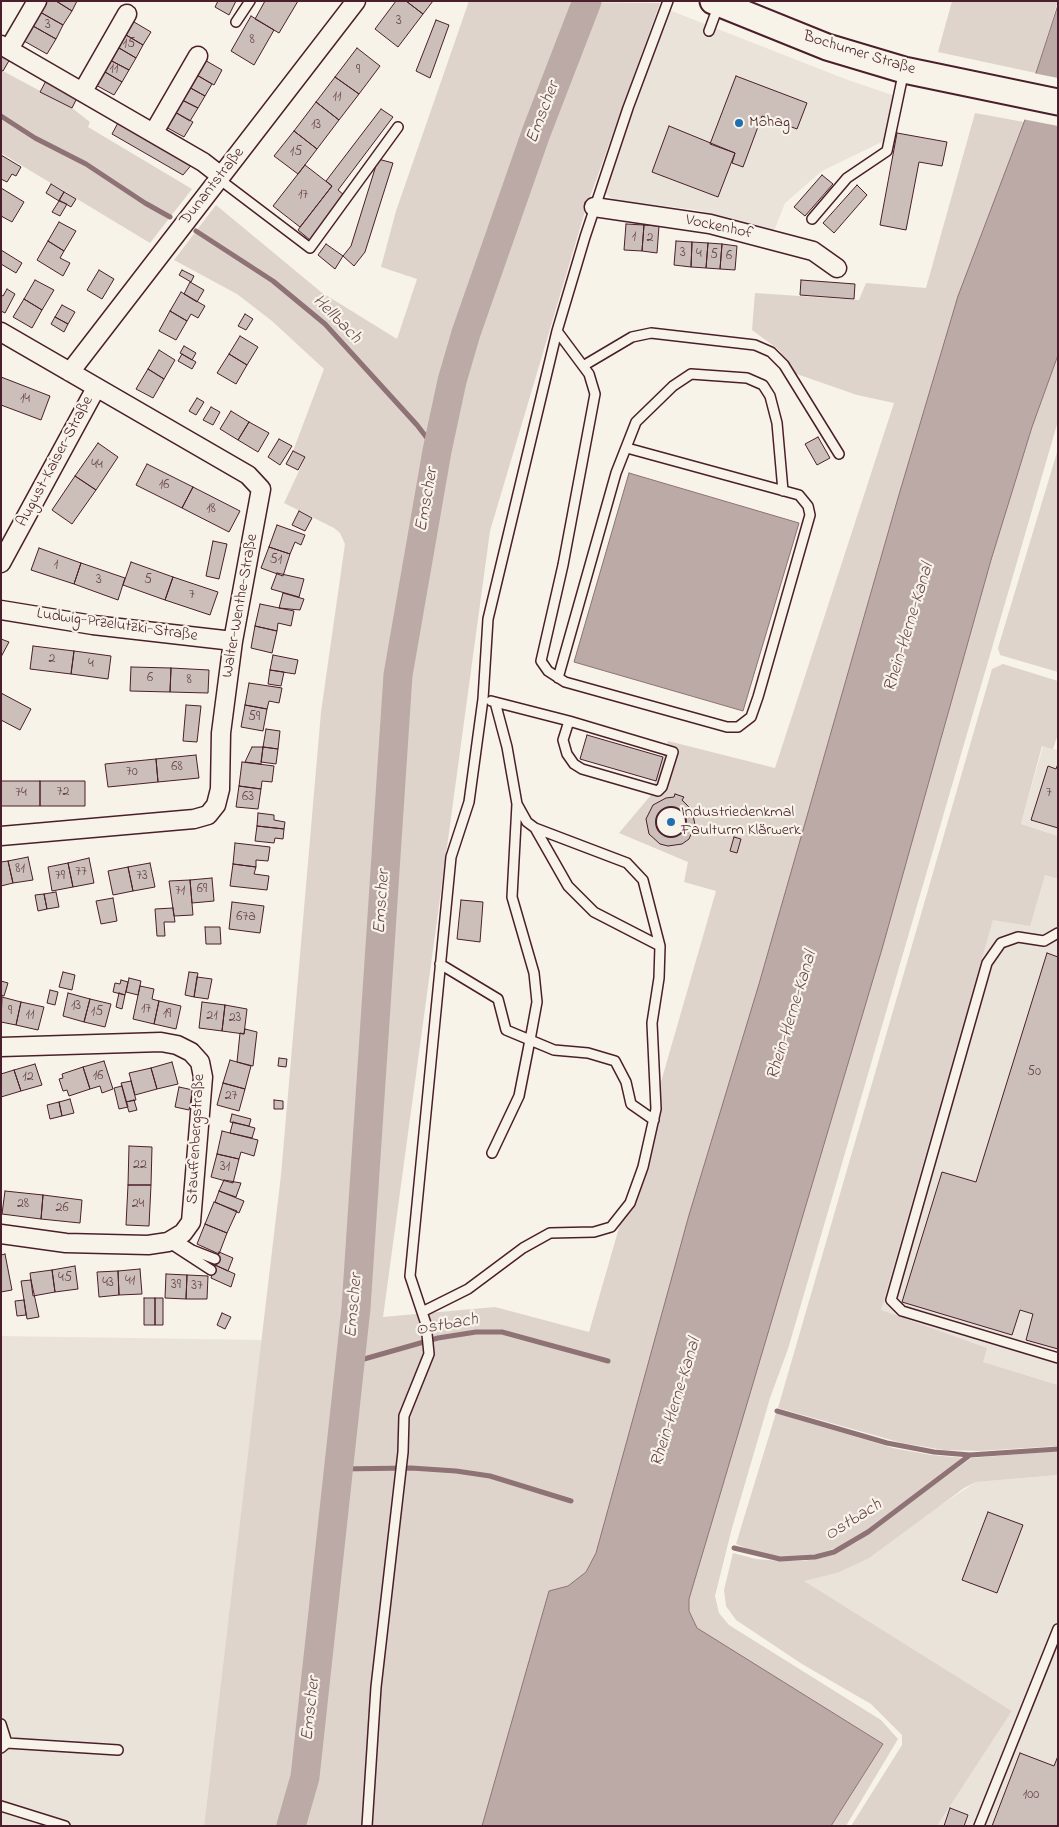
<!DOCTYPE html>
<html>
<head>
<meta charset="utf-8">
<style>
	body { margin:0 }
	#map { position:relative; width:1059px; height:1827px; overflow:hidden; background:#f7f3e8; font-family:"Indie Flower",sans-serif }
	canvas { display:block }
	.frame { position:absolute; inset:0; border:2px solid #4a1f2b; pointer-events:none }
</style>
</head>
<body>
<div id="map">
<canvas width="1059" height="1827"></canvas>
<div class="frame"></div>
</div>
<script>
const ctx = document.querySelector('canvas').getContext('2d');
ctx.lineJoin = 'round';
function fillPath(path, color) { ctx.fillStyle = color; ctx.fill(path, 'evenodd'); }
const toPath = rows => new Path2D(rows.map(r => 'M' + r).join(''));
function strokePath(path, color, width, dash) { ctx.strokeStyle = color; ctx.lineWidth = width; ctx.lineCap = dash ? 'butt' : 'round'; ctx.setLineDash(dash || []); ctx.stroke(path); }
function write(font, color, halo, rows, align = 'center') {
  ctx.font = font + ' "Indie Flower",sans-serif'; ctx.lineWidth = 4.5; ctx.setLineDash([]); ctx.textBaseline = 'middle'; ctx.strokeStyle = halo; ctx.fillStyle = color; for (const [text, x, y, turn = 0] of rows) {
    ctx.save(); ctx.translate(x, y); ctx.rotate((+turn || 0) * Math.PI / 180); ctx.textAlign = isNaN(turn) ? turn : align; if (halo) ctx.strokeText(text, 0, 0); ctx.fillText(text, 0, 0); ctx.restore();
  }
}
fillPath(toPath([
	[669,10,848,80,895,96,886,140,822,171,785,203,774,231,697,210,614,200,604,192],
	[1043,746,1058,750,1058,836,1021,824],
	[1045,875,1058,879,1058,1385,982,1362,986,1348,880,1311,993,919],
	[1,1336,262,1340,204,1826,1,1826],
	[1058,1475,1058,1826,937,1826,1012,1711,803,1581,837,1573,976,1482]
]), '#eae3da');
fillPath(toPath([
	[469,1,660,3,586,208,490,531,383,1317,495,1307,589,1332,716,891,684,882,688,862,619,833,651,795,668,741,775,768,894,403,857,395,794,373,779,350,752,330,755,293,859,300,866,283,926,288,975,113,1024,122,958,296,898,498,759,984,689,1215,596,1553,586,1572,568,1586,549,1591,482,1826,204,1826,281,1175,321,712,345,544,340,533,334,528,284,503,305,458,293,451,324,369,272,321,237,294,174,260,216,205,321,292,397,339,417,279,381,267,396,211],
	[952,1,1058,1,1036,73,938,52],
	[1,70,72,108,90,122,88,127,192,189,150,243,1,153],
	[1058,355,1058,421,788,1349,770,1398,732,1528,715,1596,719,1613,729,1625,881,1720,898,1739,846,1826,831,1826,883,1744,697,1628,689,1611,689,1599,882,949,991,560,1032,427],
	[1058,449,1058,672,1000,655,998,648],
	[1003,664,1058,681,1058,734,1053,749,1042,746,1021,824,1058,836,1058,879,1045,875,1030,926,993,920,881,1310,987,1348,983,1362,1058,1385,1058,1446,979,1451,944,1450,902,1443,778,1408,992,669],
	[776,1413,893,1448,931,1455,965,1458,859,1536,842,1546,817,1554,801,1557,776,1557,758,1553,736,1544],
	[1058,1451,1058,1475,976,1482,964,1488,869,1558,837,1573,804,1581,1012,1711,937,1826,851,1826,902,1745,902,1735,871,1704,802,1664,736,1620,726,1606,724,1590,733,1553,756,1559,781,1561,804,1561,824,1557,857,1542,971,1458]
]), '#ded4cc');
const water = toPath([
	[1058,5,1058,355,1032,427,991,560,882,949,689,1599,689,1611,697,1628,883,1744,831,1826,482,1826,549,1591,568,1586,586,1572,596,1553,689,1215,759,984,898,498,958,296,1026,117,1036,73,1058,5],
	[629,473,799,523,743,711,574,662,629,473]
]);
fillPath(water, '#bcaaa7');
strokePath(water, '#8e7275', 1);
fillPath(toPath([
	[1033,73,1058,78,1058,126,1022,119]
]), '#f7f3e8');
strokePath(toPath([
	[1,116,35,138,86,164,145,203,170,217],
	[196,231,273,281,325,324,417,425,437,451],
	[350,1363,438,1338,476,1332,502,1332,608,1361],
	[777,1411,887,1443,934,1452,970,1455,1058,1449],
	[338,1469,411,1468,456,1471,490,1476,571,1501],
	[734,1548,780,1559,815,1557,834,1552,868,1532,970,1455]
]), '#8e7275', 5);
strokePath(toPath([
	[291,1826,305,1777,356,1308,398,675,437,451,452,381,466,333,536,133,587,1]
]), '#bcaaa7', 29);
const building = toPath([
	[47,1,56,1,72,11,63,25,40,12,47,1],
	[56,1,77,1,72,11,56,1],
	[218,1,236,1,229,15,215,7,218,1],
	[265,1,298,1,279,33,255,19,265,1],
	[396,1,406,1,423,14,398,47,375,29,396,1],
	[406,1,433,1,423,14,406,1],
	[40,12,63,25,56,39,33,26,40,12],
	[251,16,274,30,254,65,231,51,251,16],
	[129,19,151,32,143,45,121,32,129,19],
	[436,20,449,25,430,78,416,71,436,20],
	[33,26,56,39,47,54,24,41,33,26],
	[121,32,143,45,136,58,114,45,121,32],
	[114,45,136,58,129,70,106,58,114,45],
	[357,48,380,66,359,94,335,77,357,48],
	[1,54,10,59,3,71,1,70,1,54],
	[106,58,129,70,122,82,100,69,106,58],
	[203,59,222,70,214,85,195,74,203,59],
	[100,69,122,82,114,95,92,83,100,69],
	[195,74,212,84,205,96,187,86,195,74],
	[736,76,807,103,797,129,762,116,743,167,732,163,735,153,710,144,736,76],
	[335,77,359,94,339,120,316,102,335,77],
	[47,79,78,96,72,108,40,92,47,79],
	[187,86,205,96,198,108,180,99,187,86],
	[180,99,198,108,190,121,173,111,180,99],
	[316,102,339,120,317,149,294,131,316,102],
	[381,109,393,117,338,190,344,195,310,240,298,230,332,186,326,181,381,109],
	[173,111,193,122,184,137,164,126,173,111],
	[119,121,193,163,183,175,112,134,119,121],
	[669,126,735,153,718,197,652,172,669,126],
	[294,131,317,149,298,174,274,156,294,131],
	[897,133,947,142,942,166,919,162,906,230,880,225,897,133],
	[1,155,21,167,16,176,12,174,7,182,1,179,1,155],
	[378,159,393,163,365,252,354,266,343,256,351,246,378,159],
	[305,165,332,186,300,227,273,206,305,165],
	[822,175,833,184,805,216,794,207,822,175],
	[51,184,64,192,59,201,46,193,51,184],
	[857,185,867,195,834,233,823,223,857,185],
	[1,188,24,202,12,222,1,216,1,188],
	[64,192,76,199,71,207,59,200,64,192],
	[59,201,67,204,60,216,52,212,59,201],
	[59,222,76,231,64,251,48,241,59,222],
	[626,224,644,225,642,251,624,250,626,224],
	[644,225,659,226,657,253,642,251,644,225],
	[48,241,64,251,60,258,70,263,63,276,37,260,48,241],
	[676,241,692,242,691,267,674,265,676,241],
	[692,242,708,243,706,268,691,267,692,242],
	[708,243,722,244,720,269,706,268,708,243],
	[326,244,343,256,335,269,318,255,326,244],
	[722,244,737,246,735,270,720,269,722,244],
	[1,250,22,263,16,273,1,264,1,250],
	[99,270,114,279,102,299,87,290,99,270],
	[182,270,194,276,191,282,179,275,182,270],
	[35,280,54,290,42,310,24,299,35,280],
	[801,280,855,284,854,299,800,295,801,280],
	[190,282,204,290,197,302,184,294,190,282],
	[7,289,15,294,5,313,1,311,1,295,3,296,7,289],
	[181,292,205,306,198,318,191,314,187,321,170,311,181,292],
	[24,299,42,310,32,328,13,317,24,299],
	[62,305,75,312,68,324,55,317,62,305],
	[170,311,187,321,176,340,159,331,170,311],
	[245,314,253,319,246,330,238,326,245,314],
	[55,317,68,324,64,332,51,324,55,317],
	[240,336,258,347,247,365,229,354,240,336],
	[184,346,196,353,192,360,180,353,184,346],
	[159,350,175,360,164,379,148,369,159,350],
	[182,354,196,362,192,369,178,361,182,354],
	[229,354,247,365,236,384,217,373,229,354],
	[148,369,164,379,153,398,136,389,148,369],
	[1,377,50,396,41,420,1,405,1,377],
	[197,398,204,402,196,415,189,411,197,398],
	[211,407,220,412,213,425,203,420,211,407],
	[231,411,249,422,238,440,220,429,231,411],
	[249,422,269,433,258,452,238,440,249,422],
	[818,437,830,458,817,465,805,444,818,437],
	[279,439,292,446,280,465,268,457,279,439],
	[98,443,118,457,96,490,75,476,98,443],
	[293,451,305,457,298,470,286,464,293,451],
	[147,464,193,487,182,508,136,485,147,464],
	[75,476,96,490,72,524,52,510,75,476],
	[193,487,240,511,229,532,182,508,193,487],
	[299,511,312,518,305,531,292,525,299,511],
	[277,525,305,535,301,545,295,542,290,554,269,547,277,525],
	[213,541,227,544,219,579,206,576,213,541],
	[269,547,290,554,283,576,261,568,269,547],
	[39,548,81,563,74,584,31,570,39,548],
	[131,562,173,577,165,600,123,585,131,562],
	[81,563,125,578,118,600,74,584,81,563],
	[277,573,304,579,299,597,271,589,277,573],
	[173,577,218,592,210,615,165,600,173,577],
	[283,593,304,599,300,610,279,608,283,593],
	[260,604,294,611,291,626,278,623,277,631,255,626,260,604],
	[255,626,277,631,272,653,251,648,255,626],
	[1,639,9,642,1,657,1,639],
	[33,646,74,651,71,674,30,669,33,646],
	[74,651,111,656,108,679,71,674,74,651],
	[273,655,298,660,295,674,270,670,273,655],
	[131,667,171,668,170,692,130,691,131,667],
	[171,668,209,670,208,693,170,692,171,668],
	[270,670,284,672,281,686,268,684,270,670],
	[249,683,282,688,279,703,269,701,267,709,245,705,249,683],
	[1,693,31,709,20,730,1,720,1,693],
	[186,705,201,706,197,742,183,741,186,705],
	[245,705,267,709,263,731,241,727,245,705],
	[266,729,280,731,278,749,263,747,266,729],
	[587,735,663,757,656,781,580,759,587,735],
	[252,747,263,747,261,764,245,762,252,747],
	[263,747,278,749,276,764,261,762,263,747],
	[196,755,199,778,158,782,156,759,196,755],
	[156,759,158,782,108,787,105,764,156,759],
	[242,762,274,766,272,782,262,781,261,789,239,786,242,762],
	[1058,764,1058,828,1031,820,1048,766,1056,769,1058,764],
	[1,781,40,781,40,806,1,806,1,781],
	[40,781,85,781,85,806,40,806,40,781],
	[239,786,261,789,258,809,236,807,239,786],
	[675,794,684,797,682,800,692,810,695,825,689,839,682,844,668,846,660,844,649,834,646,819,653,805,666,798,674,797,675,794],
	[258,813,274,815,274,820,285,822,284,829,257,826,258,813],
	[257,826,284,829,283,839,275,838,274,843,255,841,257,826],
	[734,837,741,839,737,853,730,851,734,837],
	[235,843,270,847,268,861,256,860,256,867,233,864,235,843],
	[28,857,33,880,13,883,8,861,28,857],
	[89,858,94,883,73,887,68,863,89,858],
	[8,861,13,883,1,886,1,862,8,861],
	[68,863,73,887,52,891,48,867,68,863],
	[150,863,155,887,133,891,128,867,150,863],
	[233,864,256,867,254,874,269,876,267,890,230,886,233,864],
	[128,867,133,891,113,895,108,871,128,867],
	[212,878,214,901,192,903,190,880,212,878],
	[190,880,193,915,174,916,169,881,190,880],
	[56,892,59,907,47,909,44,894,56,892],
	[44,894,47,909,38,911,35,895,44,894],
	[113,898,117,921,101,924,96,901,113,898],
	[461,900,483,902,480,942,457,939,461,900],
	[232,902,264,906,260,933,229,929,232,902],
	[173,908,175,922,164,922,165,936,157,936,155,909,173,908],
	[205,927,220,927,221,944,206,944,205,927],
	[1047,953,1058,957,1058,1349,1026,1340,1033,1314,1020,1310,1012,1335,902,1302,942,1172,976,1182,1047,953],
	[63,972,75,975,72,990,59,987,63,972],
	[189,972,198,973,194,997,185,995,189,972],
	[197,977,212,979,208,999,194,997,197,977],
	[129,978,141,981,138,995,126,992,129,978],
	[121,980,128,982,125,995,113,992,115,983,120,984,121,980],
	[1,981,8,983,4,996,1,995,1,981],
	[140,986,154,989,152,999,159,1001,154,1024,133,1019,140,986],
	[50,990,58,992,55,1005,47,1003,50,990],
	[68,993,90,999,84,1022,63,1016,68,993],
	[119,993,125,995,122,1009,116,1007,119,993],
	[2,997,21,1002,16,1025,1,1022,2,997],
	[90,999,111,1004,105,1027,84,1022,90,999],
	[159,1001,181,1006,176,1029,154,1024,159,1001],
	[21,1002,44,1007,38,1030,16,1025,21,1002],
	[202,1002,225,1005,222,1031,199,1028,202,1002],
	[225,1005,247,1009,244,1034,222,1031,225,1005],
	[245,1029,257,1032,253,1066,237,1062,240,1033,244,1034,245,1029],
	[279,1058,287,1059,286,1067,278,1066,279,1058],
	[230,1060,251,1066,245,1089,223,1083,230,1060],
	[104,1061,113,1089,102,1093,100,1086,90,1089,83,1067,104,1061],
	[172,1062,178,1084,157,1089,151,1068,172,1062],
	[35,1064,42,1085,21,1091,14,1070,35,1064],
	[83,1067,90,1089,69,1096,67,1090,63,1091,59,1079,63,1078,62,1074,83,1067],
	[151,1068,157,1089,135,1095,129,1073,151,1068],
	[14,1070,21,1091,1,1097,1,1074,14,1070],
	[131,1081,136,1100,126,1102,121,1083,131,1081],
	[223,1083,245,1089,239,1111,217,1105,223,1083],
	[122,1086,128,1107,119,1109,114,1088,122,1086],
	[179,1087,193,1090,189,1110,175,1107,179,1087],
	[70,1099,74,1113,62,1116,59,1102,70,1099],
	[134,1100,137,1110,129,1112,126,1102,134,1100],
	[274,1100,283,1101,283,1109,274,1109,274,1100],
	[59,1102,62,1116,50,1119,47,1105,59,1102],
	[232,1114,251,1119,249,1126,230,1122,232,1114],
	[233,1122,255,1128,252,1138,230,1133,233,1122],
	[222,1131,258,1140,254,1156,241,1152,239,1159,217,1154,222,1131],
	[129,1146,152,1147,151,1185,128,1185,129,1146],
	[217,1154,239,1159,233,1183,211,1177,217,1154],
	[224,1180,241,1183,236,1197,219,1191,224,1180],
	[128,1185,151,1185,149,1226,126,1225,128,1185],
	[5,1191,43,1195,41,1219,2,1214,5,1191],
	[219,1191,244,1201,239,1213,215,1202,219,1191],
	[43,1195,82,1200,80,1223,41,1219,43,1195],
	[214,1202,237,1211,227,1233,205,1224,214,1202],
	[205,1224,227,1233,219,1254,197,1244,205,1224],
	[219,1252,233,1258,228,1271,215,1265,219,1252],
	[5,1254,12,1290,1,1292,1,1255,5,1254],
	[215,1265,235,1274,231,1287,211,1278,215,1265],
	[75,1266,78,1289,55,1292,52,1270,75,1266],
	[140,1269,142,1294,119,1295,118,1271,140,1269],
	[52,1270,55,1292,33,1296,30,1273,52,1270],
	[118,1271,119,1295,99,1297,97,1272,118,1271],
	[166,1274,187,1275,186,1299,165,1298,166,1274],
	[187,1275,208,1276,207,1299,186,1299,187,1275],
	[31,1280,39,1317,27,1319,21,1281,31,1280],
	[144,1298,155,1298,155,1325,144,1325,144,1298],
	[155,1298,163,1298,163,1325,155,1325,155,1298],
	[24,1300,26,1315,17,1316,15,1301,24,1300],
	[222,1313,231,1317,225,1329,217,1325,222,1313],
	[988,1512,1023,1525,997,1593,962,1580,988,1512],
	[1020,1753,1054,1766,1058,1756,1058,1826,992,1826,1020,1753],
	[950,1808,968,1815,964,1826,944,1826,950,1808]
]);
fillPath(building, '#ccbfb9');
strokePath(building, '#4a1f2b', 1);
const service = toPath([
	[236,22,250,1],
	[709,31,719,4],
	[219,179,310,248,398,127],
	[812,219,847,178,887,151,904,70],
	[557,331,589,374,595,394,563,565,541,661,548,671,565,682,727,727,738,727,751,717,758,697,810,515,808,506,799,495,627,448],
	[583,366,632,337,651,333,755,345,771,352,784,365,839,454],
	[558,678,616,473,636,422,673,386,691,374,747,378,763,385,770,396,777,423,783,491],
	[491,701,569,721,673,752,662,787,658,791,582,769,574,764,567,754,563,740,569,721],
	[517,804,512,897,534,973,537,1002,530,1040,554,1050,588,1053,615,1061,626,1082,631,1104,654,1120],
	[535,828,568,886,594,912,660,946],
	[1058,933,1044,941,1018,937,1001,943,987,963,891,1300,902,1311,1058,1358],
	[440,964,498,999,506,1030,530,1040,519,1096,492,1153],
	[175,1239,192,1250,215,1259],
	[168,1242,211,1270],
	[422,1312,468,1289,523,1248,550,1233,594,1232,611,1227,630,1203,643,1167,656,1109,652,1023,659,978,660,946,643,880,627,863,535,828,527,822,517,804,507,747,495,702],
	[1,1724,7,1743,1,1748],
	[7,1743,118,1750],
	[1,1806,65,1826],
	[367,1826,376,1687,403,1452,404,1416,429,1354,426,1324,410,1276,451,857,469,802,483,699,488,619,557,331,585,237,628,108,668,1],
	[979,1826,1058,1629]
]);
const pedestrian = toPath([
	'663 822a8 8 0 1 1 16 0a8 8 0 1 1-16 0Z'
]);
const minor = toPath([
	[1,45,203,162,221,176],
	[9,49,37,1],
	[83,91,127,14],
	[154,132,198,56],
	[594,207,710,224,813,251,837,268],
	[1,332,248,475,261,489,233,641,221,733,220,789,216,805,208,815,194,819,1,836],
	[70,372,356,1],
	[1,563,96,388],
	[1,610,93,625,233,641],
	[1,1047,161,1042,177,1045,191,1052,200,1062,203,1077,191,1222,183,1233,168,1242,148,1245,66,1243,1,1234]
]);
const secondary = toPath([
	[713,1,827,47,904,70,1058,102]
]);
strokePath(service, '#4a1f2b', 12);
strokePath(pedestrian, '#4a1f2b', 16);
strokePath(minor, '#4a1f2b', 21);
strokePath(secondary, '#4a1f2b', 29);
strokePath(service, '#f7f3e8', 9);
strokePath(pedestrian, '#f7f3e8', 12);
strokePath(minor, '#f7f3e8', 18);
strokePath(secondary, '#f7f3e8', 25);
for (const [x, y, r, color] of [
	[739,123,5,"#1f6fb2"],
	[671,822,5,"#1f6fb2"]
]) { const dot = new Path2D(); dot.arc(x, y, r, 0, 2 * Math.PI); ctx.fillStyle = color; ctx.fill(dot); strokePath(dot, '#f7f3e8', 2); }
write('14px', '#6a474e', null, [
	["3",399,22],
	["3",48,26],
	["8",252,41],
	["15",129,45],
	["11",114,70],
	["9",358,71],
	["11",337,98],
	["13",316,126],
	["15",296,153],
	["17",303,196],
	["1",634,238],
	["2",650,239],
	["3",683,254],
	["4",699,255],
	["5",714,256],
	["6",729,257],
	["14",25,400],
	["44",97,466],
	["16",164,486],
	["18",211,510],
	["51",276,561],
	["1",56,566],
	["3",99,581],
	["5",148,581],
	["7",192,596],
	["2",52,660],
	["4",91,665],
	["6",150,679],
	["8",189,681],
	["59",254,718],
	["68",177,768],
	["70",132,773],
	["72",63,793],
	["74",21,794],
	["7",1049,794],
	["63",248,798],
	["81",20,870],
	["77",81,873],
	["79",60,877],
	["73",142,877],
	["69",202,890],
	["71",180,892],
	["67a",246,918],
	["13",76,1007],
	["17",146,1010],
	["9",10,1012],
	["15",97,1013],
	["19",167,1015],
	["11",30,1016],
	["21",212,1017],
	["23",235,1019],
	["50",1034,1073],
	["16",98,1077],
	["12",28,1078],
	["27",231,1097],
	["22",140,1166],
	["31",225,1168],
	["28",23,1205],
	["24",138,1205],
	["26",62,1209],
	["45",65,1279],
	["41",130,1282],
	["43",108,1284],
	["39",176,1286],
	["37",197,1287],
	["100",1031,1796]
]);
write('16px', '#4a1f2b', '#f7f3e8', [
	["Bochumer Straße",859,54,17],
	["Dunantstraße",213,187,-52],
	["Vockenhof",719,228,12],
	["August-Kaiser-Straße",56,462,-62],
	["Walter-Wenthe-Straße",241,606,-80],
	["Ludwig-Przelutzki-Straße",117,626,8],
	["Stauffenbergstraße",197,1139,-87]
]);
write('16px', '#4a1f2b', '#f7f3e8', [
	["Mohag",749,123],
	["Industriedenkmal",681,813],
	["Faulturm Klärwerk",681,831]
], 'left');
write('italic 18px', '#6c4950', '#f7f3e8', [
	["Emscher",544,113,-69],
	["Hellbach",336,320,45],
	["Emscher",428,500,-80],
	["Rhein-Herne-Kanal",910,628,-73],
	["Emscher",383,902,-86],
	["Rhein-Herne-Kanal",793,1016,-73],
	["Emscher",355,1306,-85],
	["Ostbach",447,1326,-10],
	["Rhein-Herne-Kanal",677,1403,-73],
	["Ostbach",854,1521,-32],
	["Emscher",312,1709,-84]
]);
</script>
</body>
</html>
